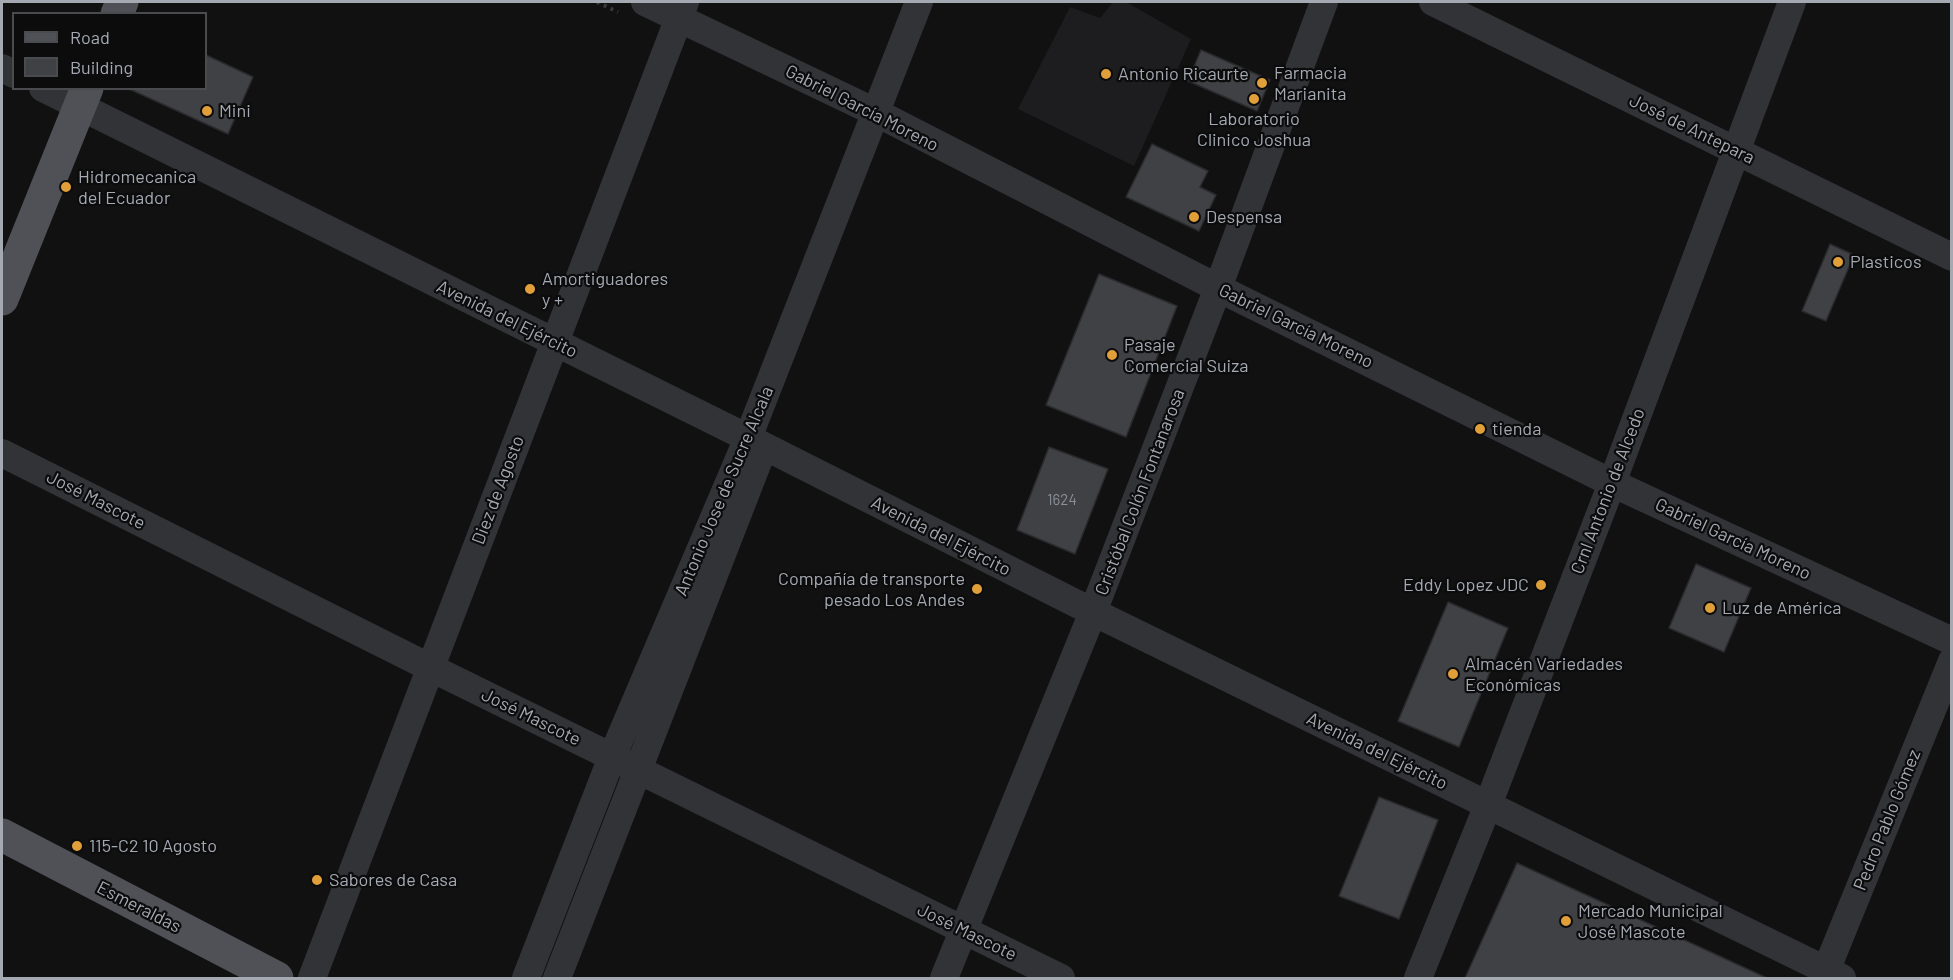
<!DOCTYPE html>
<html>
<head>
<meta charset="utf-8">
<style>
	body { margin:0 }
	#map { position:relative; width:1953px; height:980px; overflow:hidden; background:#111112; font-family:Barlow,sans-serif }
	canvas { display:block }
	.frame { position:absolute; inset:0; border:3px solid #a4a9b2; pointer-events:none }
	.legend { position:absolute; left:12px; top:12px; width:195px; height:78px; box-sizing:border-box; background:#0c0c0d; border:2px solid #494b4f; margin:0; padding:8px 10px; list-style:none; font-size:18px; color:#a4a9b2 }
	.legend li { display:flex; align-items:center; gap:12px; height:30px }
	.legend b { width:30px; border:2px solid #494b4f }
</style>
</head>
<body>
<div id="map">
<canvas width="1953" height="980"></canvas>
<div class="frame"></div>
<ul class="legend">
<li><b style="height:8px;background:#4f5156"></b>Road</li>
<li><b style="height:16px;background:#404145"></b>Building</li>
</ul>
</div>
<script>
const ctx = document.querySelector('canvas').getContext('2d');
ctx.lineJoin = 'round';
function fillPath(path, color) { ctx.fillStyle = color; ctx.fill(path, 'evenodd'); }
const toPath = rows => new Path2D(rows.map(r => 'M' + r).join(''));
function strokePath(path, color, width, dash) { ctx.strokeStyle = color; ctx.lineWidth = width; ctx.lineCap = dash ? 'butt' : 'round'; ctx.setLineDash(dash || []); ctx.stroke(path); }
function write(font, color, halo, rows, align = 'center') {
  ctx.font = font + ' Barlow,sans-serif'; ctx.lineWidth = 4.5; ctx.setLineDash([]); ctx.textBaseline = 'middle'; ctx.strokeStyle = halo; ctx.fillStyle = color; for (const [text, x, y, turn = 0] of rows) {
    ctx.save(); ctx.translate(x, y); ctx.rotate((+turn || 0) * Math.PI / 180); ctx.textAlign = isNaN(turn) ? turn : align; if (halo) ctx.strokeText(text, 0, 0); ctx.fillText(text, 0, 0); ctx.restore();
  }
}
fillPath(toPath([
	[1113,2,1126,2,1191,39,1134,166,1018,109,1070,7,1100,18]
]), '#1d1d1f');
const building = toPath([
	[1201,50,1270,80,1257,111,1188,81,1201,50],
	[206,55,253,77,228,134,127,88,206,88,206,55],
	[1152,144,1208,171,1200,187,1216,195,1199,231,1126,197,1152,144],
	[1830,244,1854,255,1826,321,1802,311,1830,244],
	[1099,274,1177,306,1126,437,1046,405,1099,274],
	[1049,447,1108,469,1075,554,1017,530,1049,447],
	[1696,564,1751,588,1724,652,1669,628,1696,564],
	[1448,602,1508,628,1459,747,1398,721,1448,602],
	[1379,797,1438,820,1399,919,1339,896,1379,797],
	[1517,863,1767,978,1465,978,1517,863]
]);
fillPath(building, '#404145');
strokePath(building, '#2b2b2e', 1.5);
strokePath(toPath([
	[597,2,618,12]
]), '#393a3e', 4, [3, 4.5]);
strokePath(toPath([
	[645,2,875,112,1218,288,1612,483,1952,641],
	[1433,2,1952,257],
	[2,68,14,74],
	[43,88,748,438,1093,612,1842,978],
	[2,453,419,662,1061,978],
	[312,978,685,2],
	[526,978,612,757,748,438,919,2],
	[557,978,763,449],
	[944,978,1093,612,1218,288,1324,2],
	[1418,978,1488,805,1612,483,1792,2],
	[1823,978,1952,661]
]), '#323337', 28);
strokePath(toPath([
	[117,14,122,2],
	[2,299,87,88],
	[2,835,277,978]
]), '#4f5156', 33);
for (const [x, y, r, color] of [
	[1106,74,6,"#e19f3a"],
	[1262,83,6,"#e19f3a"],
	[1254,99,6,"#e19f3a"],
	[207,111,6,"#e19f3a"],
	[66,187,6,"#e19f3a"],
	[1194,217,6,"#e19f3a"],
	[1838,262,6,"#e19f3a"],
	[530,289,6,"#e19f3a"],
	[1112,355,6,"#e19f3a"],
	[1480,429,6,"#e19f3a"],
	[1541,585,6,"#e19f3a"],
	[977,589,6,"#e19f3a"],
	[1710,608,6,"#e19f3a"],
	[1453,674,6,"#e19f3a"],
	[77,846,6,"#e19f3a"],
	[317,880,6,"#e19f3a"],
	[1566,921,6,"#e19f3a"]
]) { const dot = new Path2D(); dot.arc(x, y, r, 0, 2 * Math.PI); ctx.fillStyle = color; ctx.fill(dot); strokePath(dot, '#0c0c0d', 2); }
write('15px', '#8b8f97', null, [
	["1624",1062,500]
]);
write('18px', '#a4a9b2', '#0c0c0d', [
	["Farmacia",1274,73],
	["Marianita",1274,94],
	["Antonio Ricaurte",1118,74],
	["Mini",219,111],
	["Laboratorio",1254,119,"center"],
	["Clinico Joshua",1254,140,"center"],
	["Hidromecanica",78,177],
	["del Ecuador",78,198],
	["Despensa",1206,217],
	["Plasticos",1850,262],
	["Amortiguadores",542,279],
	["y +",542,300],
	["Pasaje",1124,345],
	["Comercial Suiza",1124,366],
	["tienda",1492,429],
	["Compañía de transporte",965,579,"right"],
	["pesado Los Andes",965,600,"right"],
	["Eddy Lopez JDC",1529,585,"right"],
	["Luz de América",1722,608],
	["Almacén Variedades",1465,664],
	["Económicas",1465,685],
	["115-C2 10 Agosto",89,846],
	["Sabores de Casa",329,880],
	["Mercado Municipal",1578,911],
	["José Mascote",1578,932]
], 'left');
write('18px', '#a4a9b2', '#0c0c0d', [
	["Gabriel García Moreno",862,108,27],
	["José de Antepara",1692,129,26],
	["Avenida del Ejército",507,319,26],
	["Gabriel García Moreno",1296,326,26],
	["Diez de Agosto",498,490,-69],
	["Antonio Jose de Sucre Alcala",724,491,-67],
	["Crnl Antonio de Alcedo",1608,491,-69],
	["Cristóbal Colón Fontanarosa",1140,492,-69],
	["José Mascote",96,500,27],
	["Avenida del Ejército",941,536,27],
	["Gabriel García Moreno",1733,539,25],
	["José Mascote",531,717,26],
	["Avenida del Ejército",1377,751,26],
	["Pedro Pablo Gómez",1887,820,-68],
	["Esmeraldas",139,907,27],
	["José Mascote",967,932,26]
]);
</script>
</body>
</html>
